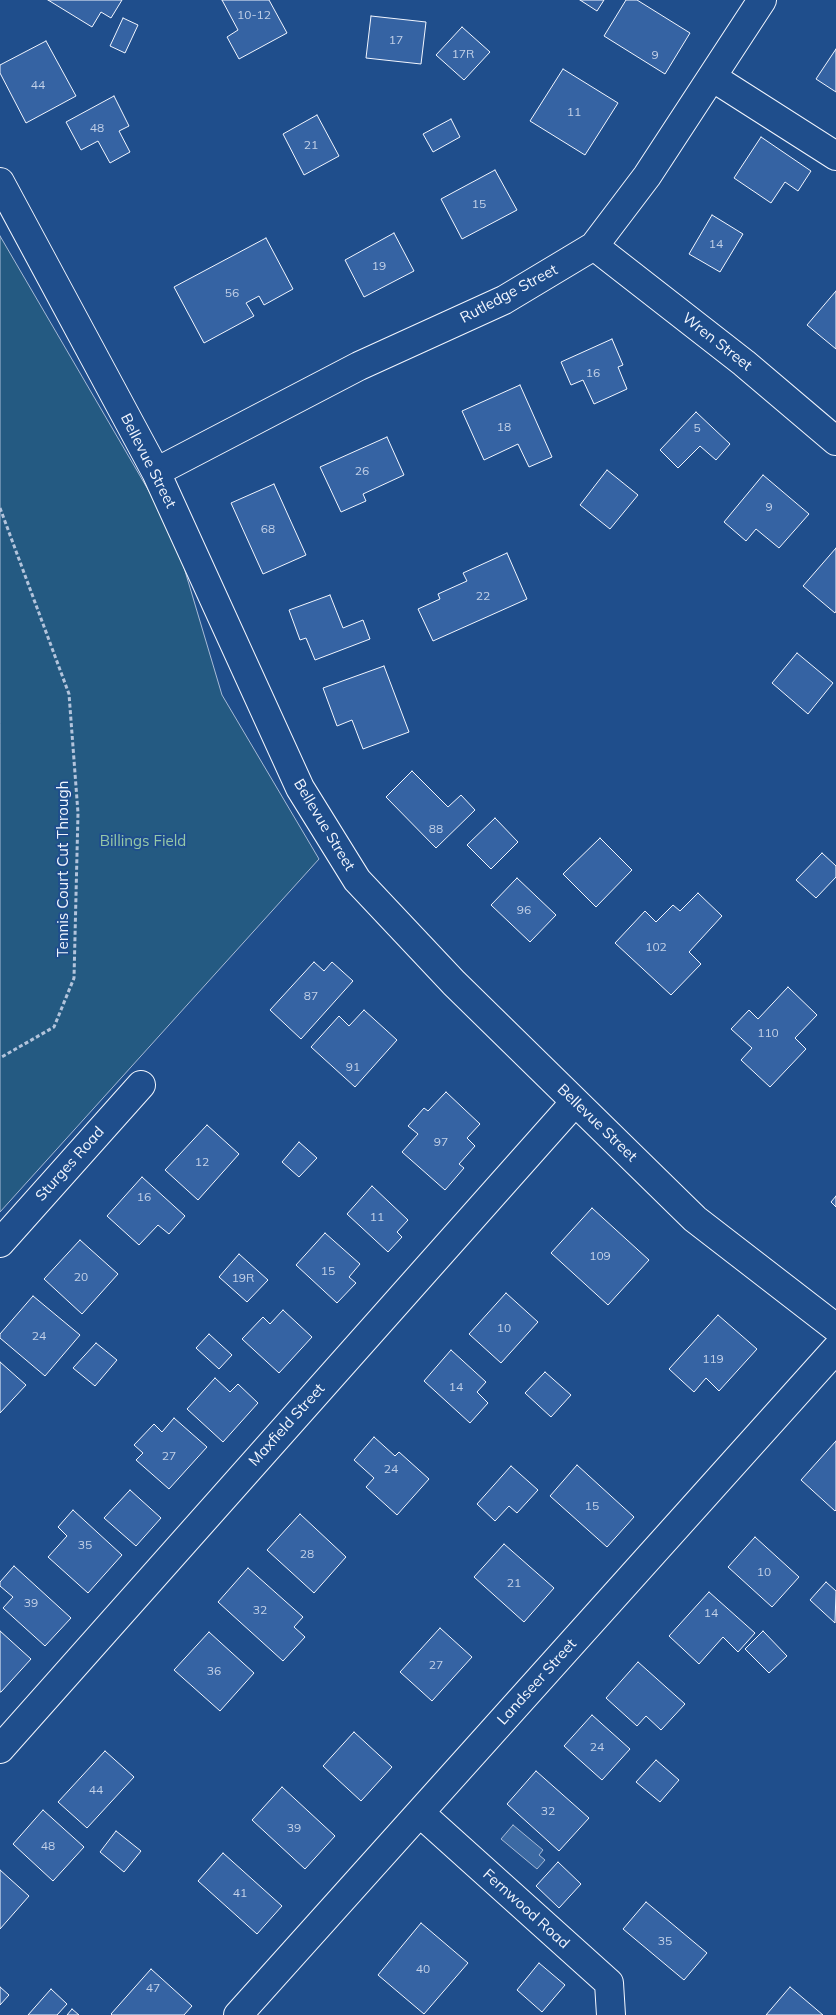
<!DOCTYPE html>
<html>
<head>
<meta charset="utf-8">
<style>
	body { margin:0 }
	canvas { display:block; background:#1f4e8c }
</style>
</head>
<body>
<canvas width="836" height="2015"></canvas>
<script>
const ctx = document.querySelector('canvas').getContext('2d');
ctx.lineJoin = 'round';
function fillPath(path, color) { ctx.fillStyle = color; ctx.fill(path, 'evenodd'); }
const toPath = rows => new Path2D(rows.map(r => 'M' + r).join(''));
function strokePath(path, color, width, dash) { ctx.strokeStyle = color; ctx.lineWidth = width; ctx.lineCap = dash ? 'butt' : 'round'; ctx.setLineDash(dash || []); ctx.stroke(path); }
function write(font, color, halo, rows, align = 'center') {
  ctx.font = font + ' Mulish,sans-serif'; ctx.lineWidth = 4; ctx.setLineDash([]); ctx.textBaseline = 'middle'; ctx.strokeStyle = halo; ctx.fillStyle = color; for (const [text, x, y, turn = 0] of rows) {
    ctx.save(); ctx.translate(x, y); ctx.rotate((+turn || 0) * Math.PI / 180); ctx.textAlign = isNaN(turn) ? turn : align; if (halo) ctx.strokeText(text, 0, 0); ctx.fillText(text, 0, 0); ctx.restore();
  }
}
const green = toPath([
	[0,236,174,534,222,695,319,859,0,1212,0,236]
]);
fillPath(green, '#245a82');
strokePath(green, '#a8bbd7', 1);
const water = toPath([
	[513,1825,543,1850,539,1855,545,1860,537,1869,501,1839,513,1825]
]);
fillPath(water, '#3b69a3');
strokePath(water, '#a8bbd7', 1);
const building = toPath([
	[48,0,122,0,111,18,101,12,92,27,48,0],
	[222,0,269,0,287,33,239,59,227,37,238,30,222,0],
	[580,0,604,0,597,11,580,0],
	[626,0,637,0,690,33,665,74,604,36,626,0],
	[371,16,426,22,421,64,366,58,371,16],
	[123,18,138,25,125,53,110,46,123,18],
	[462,27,490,52,464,80,436,55,462,27],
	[46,41,76,96,26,123,0,73,0,65,46,41],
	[836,49,836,92,816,79,836,49],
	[563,69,618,103,585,155,530,121,563,69],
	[114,96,129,126,119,131,130,152,110,163,98,141,81,150,66,122,114,96],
	[317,115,339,156,304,175,283,134,317,115],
	[451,119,460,137,433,152,423,134,451,119],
	[761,137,811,171,798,191,785,182,771,203,734,178,761,137],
	[495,170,517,210,462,239,441,199,495,170],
	[712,215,743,234,720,272,689,254,712,215],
	[394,233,414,271,364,297,345,260,394,233],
	[266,238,293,289,264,305,259,296,246,303,254,316,204,343,174,287,266,238],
	[836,291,836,349,807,325,836,291],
	[612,339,623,365,618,367,627,389,594,404,583,380,571,385,561,362,612,339],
	[520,385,552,457,529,467,518,444,484,460,462,411,520,385],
	[696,412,730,444,716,460,700,446,678,468,660,450,696,412],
	[387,437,404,475,363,494,366,501,341,512,320,467,387,437],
	[607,470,638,495,610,529,580,505,607,470],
	[763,475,809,514,779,548,756,529,746,541,724,522,763,475],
	[274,484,306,555,263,574,231,503,274,484],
	[836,548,836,611,835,613,803,586,836,548],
	[507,553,527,599,433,641,418,609,440,599,438,594,467,581,463,573,507,553],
	[330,595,343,628,363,620,370,639,315,660,306,638,300,640,289,610,330,595],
	[797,653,833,683,808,714,772,683,797,653],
	[384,666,409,732,363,749,352,720,337,726,323,688,384,666],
	[412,771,448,807,461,795,475,810,436,848,386,797,412,771],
	[495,818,518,842,491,869,467,845,495,818],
	[600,838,632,870,596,907,563,874,600,838],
	[822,853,836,866,836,877,816,898,796,880,822,853],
	[517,878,556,915,530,942,491,905,517,878],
	[698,893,722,916,689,952,701,964,671,995,615,943,645,911,656,922,673,905,680,911,698,893],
	[314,962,324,971,332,962,353,981,301,1039,270,1010,314,962],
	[788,987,817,1015,795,1038,806,1049,770,1087,741,1060,752,1048,731,1029,749,1010,758,1019,788,987],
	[364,1010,397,1040,355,1087,311,1047,339,1016,349,1026,364,1010],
	[446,1092,480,1124,467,1138,475,1146,459,1164,464,1168,445,1190,402,1152,418,1134,408,1126,424,1108,428,1111,446,1092],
	[207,1125,239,1154,198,1200,165,1170,207,1125],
	[299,1142,317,1158,299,1177,282,1162,299,1142],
	[142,1177,185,1216,169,1234,158,1225,139,1245,107,1216,142,1177],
	[372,1186,408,1220,397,1232,402,1237,388,1252,347,1214,372,1186],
	[836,1196,836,1207,831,1202,836,1196],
	[592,1208,649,1260,608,1305,551,1253,592,1208],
	[325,1233,360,1264,349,1277,356,1283,337,1303,296,1265,325,1233],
	[80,1240,118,1274,82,1314,44,1279,80,1240],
	[239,1254,268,1280,247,1302,219,1277,239,1254],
	[506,1293,538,1322,501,1363,469,1334,506,1293],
	[33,1296,80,1335,45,1376,0,1338,0,1334,33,1296],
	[283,1310,312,1337,279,1373,242,1339,263,1317,270,1324,283,1310],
	[718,1315,757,1349,719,1391,706,1378,694,1392,669,1369,718,1315],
	[209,1334,232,1355,219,1369,196,1348,209,1334],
	[96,1343,117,1360,95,1386,73,1368,96,1343],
	[451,1350,486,1382,477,1392,488,1403,470,1423,424,1381,451,1350],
	[0,1362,26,1385,0,1413,0,1362],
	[545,1372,571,1395,551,1417,525,1393,545,1372],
	[215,1378,230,1392,238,1384,258,1403,223,1442,187,1409,215,1378],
	[174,1418,207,1447,169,1489,136,1460,143,1453,134,1445,154,1424,162,1432,174,1418],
	[374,1437,395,1456,399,1452,429,1479,397,1515,366,1487,374,1478,354,1460,374,1437],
	[836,1441,836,1510,835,1511,801,1480,836,1441],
	[577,1465,634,1517,607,1547,550,1496,577,1465],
	[511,1466,538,1490,517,1513,509,1506,495,1521,477,1504,511,1466],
	[130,1490,161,1518,136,1546,104,1518,130,1490],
	[73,1510,122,1555,88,1593,48,1557,67,1536,58,1527,73,1510],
	[300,1514,346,1557,314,1593,267,1550,300,1514],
	[755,1537,799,1577,772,1607,728,1567,755,1537],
	[504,1544,554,1588,524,1622,474,1577,504,1544],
	[14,1566,71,1618,45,1646,3,1608,13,1597,0,1586,0,1582,14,1566],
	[248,1568,303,1617,294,1627,305,1637,283,1661,218,1602,248,1568],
	[826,1582,836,1591,835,1623,810,1600,826,1582],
	[709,1592,755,1633,738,1652,723,1637,699,1664,669,1636,709,1592],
	[440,1628,472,1657,432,1701,400,1672,440,1628],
	[0,1631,31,1659,1,1692,0,1692,0,1631],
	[763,1631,787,1656,769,1673,745,1649,763,1631],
	[209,1632,254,1673,220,1711,174,1670,209,1632],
	[638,1662,685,1704,661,1730,646,1716,637,1726,606,1698,638,1662],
	[592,1715,630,1749,602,1780,564,1746,592,1715],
	[354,1732,392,1767,361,1801,323,1766,354,1732],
	[105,1751,134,1777,87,1828,58,1802,105,1751],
	[656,1760,679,1780,660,1802,636,1782,656,1760],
	[536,1771,589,1818,559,1851,507,1804,536,1771],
	[282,1787,335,1836,305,1869,252,1820,282,1787],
	[43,1810,84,1847,53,1881,13,1844,43,1810],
	[116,1831,141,1851,124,1872,100,1852,116,1831],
	[223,1853,282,1906,257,1934,198,1881,223,1853],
	[558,1862,581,1884,559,1908,536,1886,558,1862],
	[0,1870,29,1896,0,1929,0,1870],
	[646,1902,707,1953,684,1980,623,1929,646,1902],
	[421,1923,468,1963,424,2014,378,1975,421,1923],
	[539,1963,565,1985,542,2012,517,1990,539,1963],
	[151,1969,192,2006,184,2015,112,2015,111,2014,151,1969],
	[0,1987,9,1995,0,2005,0,1987],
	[790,1987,823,2015,766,2015,790,1987],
	[51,1989,67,2004,57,2015,28,2015,51,1989],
	[72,2009,79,2015,67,2015,72,2009]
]);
fillPath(building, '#3563a3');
strokePath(building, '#f2f6ff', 1);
const minor = toPath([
	[712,77,836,156],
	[0,182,156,472,300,788,357,880,454,983,695,1219,836,1328],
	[594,246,744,363,836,441],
	[156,472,359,366,504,300,594,246,647,176,762,0],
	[0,1243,141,1085],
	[0,1749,575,1102],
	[420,1813,609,1983,611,2015],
	[238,2015,836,1349]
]);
strokePath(minor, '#f2f6ff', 30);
strokePath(toPath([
	[0,508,69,694,78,813,74,978,54,1027,0,1058]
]), '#b3c4dc', 3, [4, 2.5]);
strokePath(minor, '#1f4e8c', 28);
write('12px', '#c3d1e8', null, [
	["10-12",254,15],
	["17",396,40],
	["17R",463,54],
	["9",655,55],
	["44",38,85],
	["11",574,112],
	["48",97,128],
	["21",311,145],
	["15",479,204],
	["14",716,244],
	["19",379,266],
	["56",232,293],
	["16",593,373],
	["18",504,427],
	["5",697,428],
	["26",362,471],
	["9",769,507],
	["68",268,529],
	["22",483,596],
	["88",436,829],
	["96",524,910],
	["102",656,947],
	["87",311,996],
	["110",768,1033],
	["91",353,1067],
	["97",441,1142],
	["12",202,1162],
	["16",144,1197],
	["11",377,1217],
	["109",600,1256],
	["15",328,1271],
	["20",81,1277],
	["19R",243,1278],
	["10",504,1328],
	["24",39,1336],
	["119",713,1359],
	["14",456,1387],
	["27",169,1456],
	["24",391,1469],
	["15",592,1506],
	["35",85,1545],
	["28",307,1554],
	["10",764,1572],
	["21",514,1583],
	["39",31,1603],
	["32",260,1610],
	["14",711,1613],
	["27",436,1665],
	["36",214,1671],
	["24",597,1747],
	["44",96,1790],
	["32",548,1811],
	["39",294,1828],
	["48",48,1846],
	["41",240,1893],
	["35",665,1941],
	["40",423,1969],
	["47",153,1988]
]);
write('15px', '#f2f6ff', '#1f4e8c', [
	["Rutledge Street",509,294,-28],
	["Wren Street",717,342,38],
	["Bellevue Street",148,461,63],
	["Bellevue Street",324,825,59],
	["Tennis Court Cut Through",63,869,-90],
	["Bellevue Street",597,1123,44],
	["Sturges Road",70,1164,-48],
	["Maxfield Street",287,1425,-48],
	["Landseer Street",537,1682,-48],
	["Fernwood Road",526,1909,42]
]);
write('15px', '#97c8a6', '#1f4e8c', [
	["Billings Field",143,841]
]);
</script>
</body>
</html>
